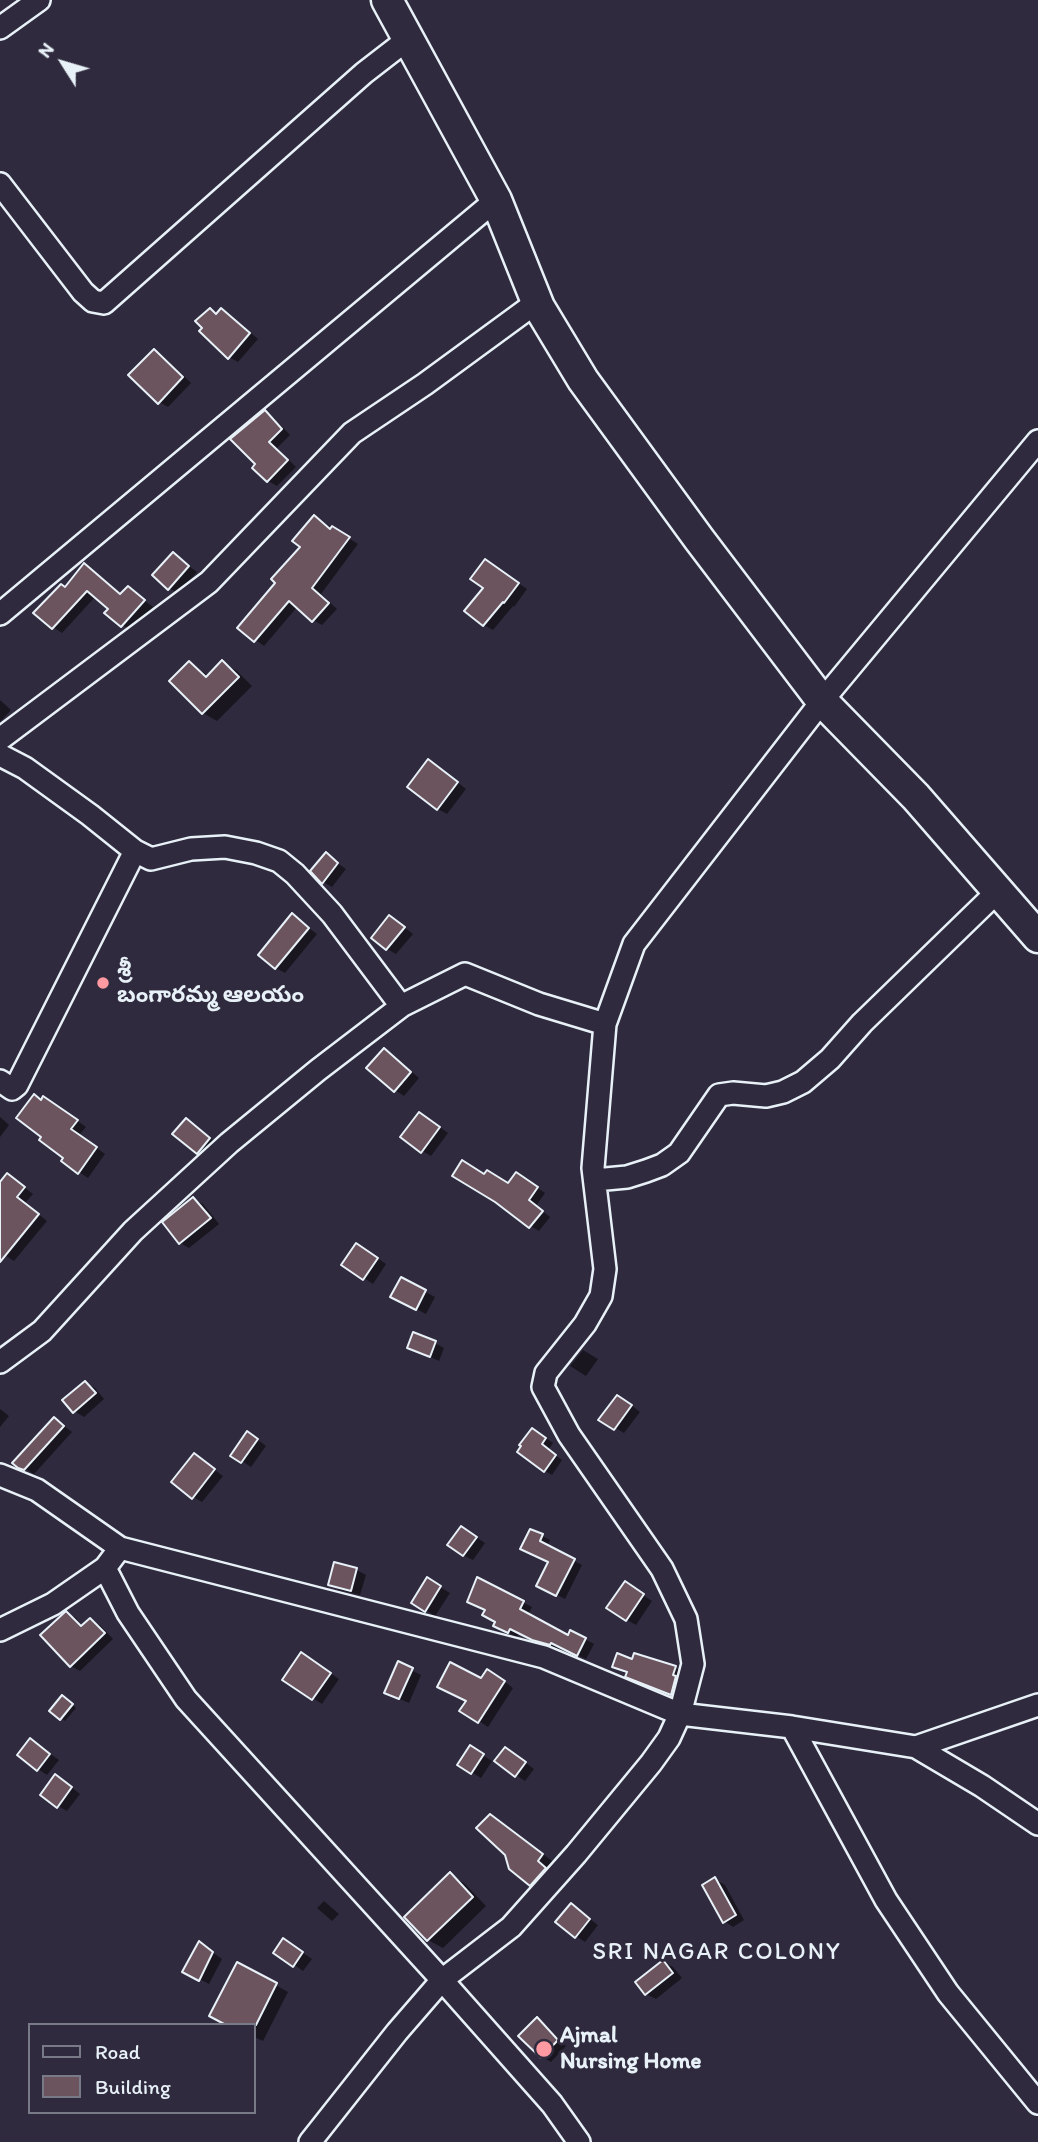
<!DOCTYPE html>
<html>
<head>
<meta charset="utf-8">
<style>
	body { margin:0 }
	#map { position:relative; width:1038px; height:2142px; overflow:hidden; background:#2f2a3d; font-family:Itim,sans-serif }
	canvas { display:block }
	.legend { position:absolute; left:28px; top:2023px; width:228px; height:91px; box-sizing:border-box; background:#2f2a3d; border:2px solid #797a88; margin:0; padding:9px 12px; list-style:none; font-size:21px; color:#e8f1f8 }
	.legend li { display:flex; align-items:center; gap:14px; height:35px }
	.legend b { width:35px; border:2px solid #797a88 }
	.north { position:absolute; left:28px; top:28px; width:70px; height:70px; -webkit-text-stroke:5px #2f2a3d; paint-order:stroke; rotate:307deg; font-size:19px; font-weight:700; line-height:28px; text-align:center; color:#e8f1f8 }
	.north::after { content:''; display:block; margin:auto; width:24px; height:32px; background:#e8f1f8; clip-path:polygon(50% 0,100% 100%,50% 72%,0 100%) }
</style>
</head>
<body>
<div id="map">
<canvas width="1038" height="2142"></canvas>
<ul class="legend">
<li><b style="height:9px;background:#2f2a3d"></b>Road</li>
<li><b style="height:19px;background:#6b545e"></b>Building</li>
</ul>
<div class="north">N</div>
</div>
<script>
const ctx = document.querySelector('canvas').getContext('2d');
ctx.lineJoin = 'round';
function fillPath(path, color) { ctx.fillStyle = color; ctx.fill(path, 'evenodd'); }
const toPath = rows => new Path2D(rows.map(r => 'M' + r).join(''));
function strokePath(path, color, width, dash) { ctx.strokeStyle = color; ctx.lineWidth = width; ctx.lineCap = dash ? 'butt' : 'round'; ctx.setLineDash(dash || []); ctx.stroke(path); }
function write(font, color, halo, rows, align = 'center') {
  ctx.font = font + ' Itim,"Noto Sans Telugu",sans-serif'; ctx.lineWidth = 6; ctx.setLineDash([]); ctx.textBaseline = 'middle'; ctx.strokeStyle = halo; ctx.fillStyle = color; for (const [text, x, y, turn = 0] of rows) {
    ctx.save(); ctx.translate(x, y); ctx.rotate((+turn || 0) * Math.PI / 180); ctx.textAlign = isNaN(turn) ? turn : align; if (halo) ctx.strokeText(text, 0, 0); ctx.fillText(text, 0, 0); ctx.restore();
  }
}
fillPath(toPath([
	[210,310,217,314,221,310,230,315,258,339,238,362,229,357],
	[154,351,163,356,191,383,168,407,159,402],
	[265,412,274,418,290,435,277,448,296,467,277,486,268,481],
	[315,517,358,544,321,594,337,609,322,625,313,620,298,606,264,646,240,628,278,583,303,547],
	[173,554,197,572,178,593,169,588],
	[84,566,94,571,122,595,128,588,153,607,131,631,107,613,110,609,95,597,62,633,53,627,66,588],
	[494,566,527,589,514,607,513,606,493,630,484,625,486,588],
	[190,663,209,676,223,663,237,671,252,686,217,721,203,713],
	[0,700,11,710,0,722],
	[438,767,466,789,447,814,438,809],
	[326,855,346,869,332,887,323,882],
	[292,916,317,934,285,973,276,968],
	[399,923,413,934,396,954,387,949],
	[384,1050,393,1056,419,1078,404,1096,395,1090],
	[42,1101,53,1104,86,1127,79,1135,105,1154,88,1178,79,1172,43,1137],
	[0,1117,9,1125,0,1137],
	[429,1119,448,1133,431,1156,422,1151],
	[186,1120,218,1144,207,1158,198,1153],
	[8,1175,33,1194,25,1203,47,1221,14,1261,0,1252,0,1185],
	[485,1176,509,1185,525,1179,545,1193,536,1206,550,1217,539,1231,530,1226],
	[193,1199,203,1204,219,1224,189,1248,180,1243],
	[366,1250,386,1264,373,1284,364,1278],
	[402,1280,435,1297,426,1314,393,1297],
	[435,1343,444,1348,439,1361,409,1347],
	[583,1350,598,1359,586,1376,570,1366],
	[85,1383,95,1388,104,1399,84,1417,74,1411],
	[627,1402,640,1412,624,1433,601,1419],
	[0,1409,9,1416,0,1427],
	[55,1419,72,1432,34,1474,15,1463],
	[540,1434,553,1443,548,1450,562,1460,552,1475,545,1471],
	[257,1439,266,1446,251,1467,233,1455],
	[194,1455,223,1476,202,1502,193,1497],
	[470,1533,485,1543,473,1560,463,1555],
	[542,1536,550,1540,547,1547,582,1565,565,1599,546,1589,550,1562,530,1553],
	[336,1564,357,1570,366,1575,360,1595,339,1590,330,1584],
	[428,1580,450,1593,435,1616,413,1602],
	[478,1580,532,1607,528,1615,569,1638,585,1639,594,1644,586,1659,560,1647,559,1649,542,1644,520,1632,517,1637,503,1630,487,1610],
	[634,1589,652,1601,636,1625,627,1620],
	[66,1613,76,1618,83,1627,90,1620,100,1625,113,1639,80,1671,71,1666],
	[311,1660,339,1679,322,1704,285,1680],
	[633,1661,675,1668,689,1676,685,1701,641,1684,614,1666],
	[399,1664,421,1675,409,1703,395,1697],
	[497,1676,513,1688,488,1727,479,1721,468,1701,481,1681],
	[67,1700,76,1708,65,1721,52,1711],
	[31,1740,59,1760,47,1775,38,1769],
	[471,1748,492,1761,481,1778,460,1765],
	[514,1754,534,1769,525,1781,516,1775],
	[65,1782,80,1794,67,1811,58,1806],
	[490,1816,504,1824,556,1864,546,1892,531,1884],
	[450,1875,464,1883,486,1906,443,1948,428,1940],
	[715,1879,725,1885,744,1920,733,1927,724,1921],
	[324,1901,339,1914,332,1921,317,1908],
	[571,1905,598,1925,585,1942,576,1936],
	[293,1946,312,1959,303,1971,276,1952],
	[208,1949,222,1959,209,1984,185,1971],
	[663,1962,673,1967,682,1978,656,1999,646,1994],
	[238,1964,288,1992,263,2041,254,2037,254,2025],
	[537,2019,546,2025,566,2046,551,2062,542,2057,521,2036]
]), '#0007');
const building = toPath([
	[210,308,216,314,221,308,250,333,228,359,199,331,202,328,195,321,210,308],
	[154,349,183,377,158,404,128,375,154,349],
	[265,410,282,429,269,442,288,460,267,482,252,468,255,464,230,439,265,410],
	[314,515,330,529,332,526,350,537,312,588,329,603,312,622,289,601,254,642,237,628,275,583,271,579,300,547,292,541,314,515],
	[173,552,189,566,168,590,152,575,173,552],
	[485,559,519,583,504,603,503,602,483,626,464,611,483,588,470,579,485,559],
	[84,563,120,594,128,586,145,600,121,627,104,613,108,609,87,591,52,629,33,613,61,584,65,587,84,563],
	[222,660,239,677,202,714,169,681,189,661,206,677,222,660],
	[428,759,458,782,437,810,407,787,428,759],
	[326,852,338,863,322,884,310,871,326,852],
	[292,913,309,928,275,969,258,955,292,913],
	[389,915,405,927,386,950,371,938,389,915],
	[384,1048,411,1072,394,1092,366,1068,384,1048],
	[34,1094,41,1100,43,1096,78,1120,71,1129,97,1147,78,1174,61,1161,63,1158,39,1140,41,1137,16,1118,34,1094],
	[419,1112,440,1127,421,1153,400,1137,419,1112],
	[186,1118,210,1138,197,1154,172,1134,186,1118],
	[462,1160,484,1174,487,1170,508,1183,516,1172,538,1187,529,1200,543,1211,529,1228,495,1202,452,1176,462,1160],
	[7,1173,25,1187,17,1197,39,1214,0,1262,0,1182,7,1173],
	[193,1197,211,1218,179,1244,162,1222,193,1197],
	[356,1243,378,1258,363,1280,341,1265,356,1243],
	[401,1277,426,1290,416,1310,390,1297,401,1277],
	[413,1332,436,1341,430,1357,407,1348,413,1332],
	[85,1381,96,1393,73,1413,62,1400,85,1381],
	[617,1395,632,1405,614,1430,598,1420,617,1395],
	[54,1417,64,1426,24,1470,18,1468,12,1463,54,1417],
	[532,1428,546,1438,542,1444,556,1455,544,1472,517,1452,521,1446,519,1445,532,1428],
	[247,1431,258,1439,241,1463,230,1456,247,1431],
	[194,1453,215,1469,192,1499,171,1482,194,1453],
	[461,1526,477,1537,463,1556,447,1545,461,1526],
	[530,1529,543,1534,540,1541,575,1559,556,1596,536,1586,548,1562,520,1549,530,1529],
	[334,1562,357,1568,351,1591,328,1585,334,1562],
	[427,1577,441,1586,425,1612,411,1603,427,1577],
	[477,1577,524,1601,520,1609,568,1635,570,1630,586,1638,577,1656,551,1643,550,1645,532,1640,510,1629,508,1633,493,1626,495,1622,482,1615,485,1610,467,1602,477,1577],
	[625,1581,644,1594,626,1621,606,1608,625,1581],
	[66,1611,81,1626,90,1618,105,1633,70,1667,40,1635,66,1611],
	[301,1652,331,1673,312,1700,282,1680,301,1652],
	[617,1653,632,1659,634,1653,676,1666,673,1675,676,1676,671,1695,625,1677,627,1672,612,1667,617,1653],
	[398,1661,413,1668,399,1699,384,1693,398,1661],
	[450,1662,481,1678,487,1669,505,1681,478,1723,459,1711,466,1701,437,1687,450,1662],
	[62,1695,73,1704,60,1720,49,1711,62,1695],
	[30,1738,50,1754,37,1771,17,1755,30,1738],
	[470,1745,484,1754,471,1774,457,1765,470,1745],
	[505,1747,526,1762,515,1777,494,1761,505,1747],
	[55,1774,72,1787,57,1808,40,1795,55,1774],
	[490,1814,543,1854,538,1861,546,1868,530,1886,509,1869,505,1855,476,1828,490,1814],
	[450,1872,473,1897,427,1941,404,1917,450,1872],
	[715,1877,736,1915,723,1923,702,1885,715,1877],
	[571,1903,590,1919,575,1938,555,1922,571,1903],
	[283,1938,303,1952,293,1967,273,1953,283,1938],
	[199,1941,213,1952,199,1981,182,1972,199,1941],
	[663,1960,673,1973,645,1995,635,1982,663,1960],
	[237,1962,277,1983,256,2025,226,2025,209,2016,237,1962],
	[537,2017,558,2040,541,2058,518,2036,537,2017]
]);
fillPath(building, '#6b545e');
strokePath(building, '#e8f1f8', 2);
const street = toPath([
	[0,28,39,0],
	[0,184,83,292,93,301,104,303,364,73,408,39],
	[0,614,496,200],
	[0,739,209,582,352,433,425,384,537,302],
	[0,755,25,768,90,815,135,851,151,859,191,849,225,847,256,853,279,861,295,874,332,914,401,1006],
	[0,1081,12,1089,17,1085,135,851],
	[595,1180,627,1177,646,1171,662,1165,679,1153,719,1095,733,1093,766,1096,783,1092,803,1082,830,1059,862,1023,998,891],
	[0,1362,42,1331,133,1231,229,1143,318,1070,403,1005,465,974,539,1004,605,1024],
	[0,1475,37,1490,120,1548,544,1657,680,1714,792,1727,916,1747,982,1786,1038,1824],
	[120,1548,105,1568,128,1613,186,1699,442,1980,552,2104,579,2142],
	[0,1630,53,1604,105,1568],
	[792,1727,886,1900,948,1993,1038,2103],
	[916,1747,1038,1705],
	[310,2142,397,2032,442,1980,511,1927,576,1854,651,1763,669,1738,680,1714,693,1664,686,1619,662,1569,569,1435,543,1387,546,1373,585,1324,601,1296,605,1269,593,1168,605,1024,634,944,822,701,1038,441]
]);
const secondary = toPath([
	[387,0,496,200,539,307,583,380,699,539,822,701,916,797,1038,937]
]);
strokePath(street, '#e8f1f8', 26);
strokePath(secondary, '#e8f1f8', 35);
strokePath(street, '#2f2a3d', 21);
strokePath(secondary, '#2f2a3d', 30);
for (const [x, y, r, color] of [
	[103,983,7,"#ff9aa2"],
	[544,2049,9,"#ff9aa2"]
]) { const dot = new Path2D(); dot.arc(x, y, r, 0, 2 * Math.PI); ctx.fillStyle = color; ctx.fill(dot); strokePath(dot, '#2f2a3d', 2.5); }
write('bold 23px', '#e8f1f8', '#2f2a3d', [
	["శ్రీ",117,970],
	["బంగారమ్మ ఆలయం",117,996],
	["Ajmal",560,2036],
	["Nursing Home",560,2062]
], 'left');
ctx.letterSpacing = '2px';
write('24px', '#e8f1f8', '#2f2a3d', [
	["SRI NAGAR COLONY",717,1953]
]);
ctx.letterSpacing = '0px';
</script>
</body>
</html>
